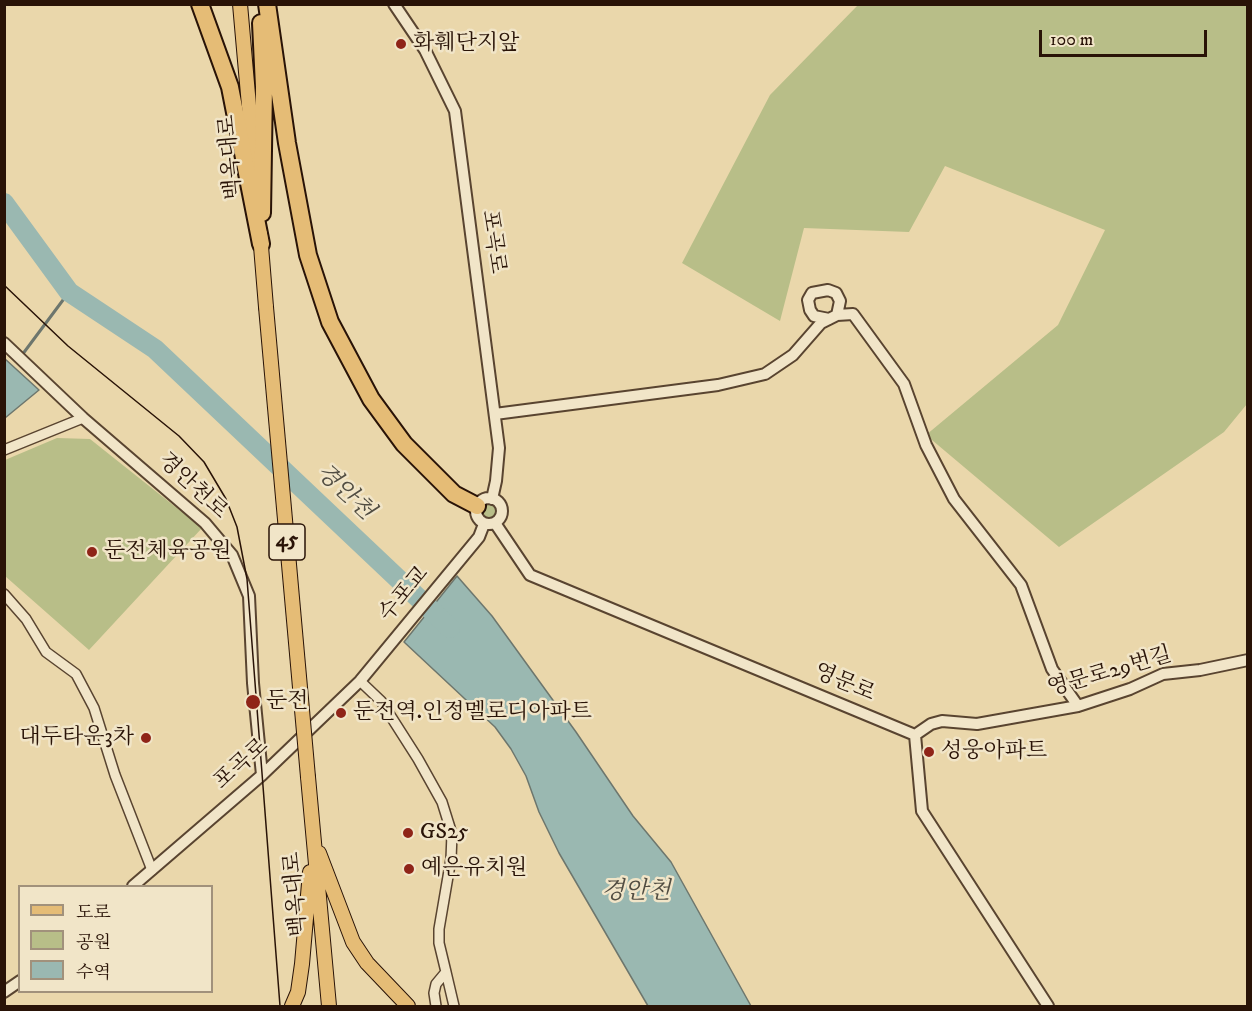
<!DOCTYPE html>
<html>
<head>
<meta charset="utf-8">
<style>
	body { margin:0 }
	#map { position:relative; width:1252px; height:1011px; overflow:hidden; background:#ead7ab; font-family:"IM FELL DW Pica","Noto Serif KR",serif }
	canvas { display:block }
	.frame { position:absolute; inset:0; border:6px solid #291307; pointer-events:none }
	.legend { position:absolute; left:18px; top:885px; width:195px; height:108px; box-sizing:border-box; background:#f1e5c8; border:2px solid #a1917b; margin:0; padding:8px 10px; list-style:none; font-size:18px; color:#291307 }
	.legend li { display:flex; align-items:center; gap:12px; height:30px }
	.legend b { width:30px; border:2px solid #a1917b }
	.scale { position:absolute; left:1039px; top:30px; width:168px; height:27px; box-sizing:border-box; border:3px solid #291307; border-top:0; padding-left:8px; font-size:18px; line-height:21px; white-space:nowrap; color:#291307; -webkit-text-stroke:4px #f1e5c8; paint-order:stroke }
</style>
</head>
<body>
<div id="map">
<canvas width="1252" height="1011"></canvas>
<div class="frame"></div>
<ul class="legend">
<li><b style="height:8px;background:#e5bc76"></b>도로</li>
<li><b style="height:16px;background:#b8be88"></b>공원</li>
<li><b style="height:16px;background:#9ab8b1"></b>수역</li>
</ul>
<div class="scale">100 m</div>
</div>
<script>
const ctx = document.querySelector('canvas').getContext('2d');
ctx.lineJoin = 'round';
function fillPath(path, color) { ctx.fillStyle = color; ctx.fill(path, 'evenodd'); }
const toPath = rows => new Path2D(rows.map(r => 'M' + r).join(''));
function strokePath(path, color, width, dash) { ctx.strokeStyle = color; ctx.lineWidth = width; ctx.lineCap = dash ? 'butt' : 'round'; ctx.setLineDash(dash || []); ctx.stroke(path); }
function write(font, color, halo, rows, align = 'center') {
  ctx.font = font + ' "IM FELL DW Pica","Noto Serif KR",serif'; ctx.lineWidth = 5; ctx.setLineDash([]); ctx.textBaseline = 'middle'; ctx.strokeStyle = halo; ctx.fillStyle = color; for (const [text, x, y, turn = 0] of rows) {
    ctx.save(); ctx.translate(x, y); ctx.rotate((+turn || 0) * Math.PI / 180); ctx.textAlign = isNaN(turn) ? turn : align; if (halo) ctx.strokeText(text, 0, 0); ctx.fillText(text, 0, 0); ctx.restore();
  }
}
fillPath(toPath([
	[858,5,1247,5,1247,404,1224,432,1059,547,926,435,1058,325,1105,230,945,166,909,232,804,228,780,321,682,263,770,95],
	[57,438,90,439,202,528,89,650,5,576,5,460],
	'480 512a9 9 0 1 1 18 0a9 9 0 1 1-18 0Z'
]), '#b8be88');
const water = toPath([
	[4,358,39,390,5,418,4,418,4,358],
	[457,576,492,616,576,732,633,816,671,862,751,1006,648,1006,559,853,539,812,526,776,511,749,495,727,404,642,457,576]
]);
fillPath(water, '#9ab8b1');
strokePath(water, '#6d766d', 1.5);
strokePath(toPath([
	[22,355,69,292]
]), '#6d766d', 3);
strokePath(toPath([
	[4,203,69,292,155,349,450,628]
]), '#9ab8b1', 20);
const minor = toPath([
	[4,450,83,418],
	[4,594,26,619,46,652,76,674,94,708,115,775,152,870],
	[360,681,381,701,418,759,442,802,452,834,451,859,439,929,439,943,446,972,436,984,434,993,436,1006],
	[446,972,454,1006]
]);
const tertiary = toPath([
	[394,4,425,50,455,111,499,448,496,481,492,499],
	[829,319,814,316,810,310,808,300,812,293,828,290,836,293,840,301,837,315],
	[4,343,83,418,205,523,232,555,249,596,253,683,262,775],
	[495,414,718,385,765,374,793,355,821,323,837,315,853,314,904,384,926,445,954,499,1021,585,1052,669,1078,706],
	'476 511a13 13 0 1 1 26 0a13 13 0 1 1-26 0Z',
	[495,523,530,575,915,735,922,811,1048,1006],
	[915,735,931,724,942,721,977,724,1078,706,1130,689,1163,674,1200,670,1248,660],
	[133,886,262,775,360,681,479,537,484,524],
	[4,992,20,981]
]);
const primary = toPath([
	[240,4,256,185],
	[260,234,266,307],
	[308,777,329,1006],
	[319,853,353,942,367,963,408,1006],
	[292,1006,298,992,302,964,310,872]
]);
const motorway = toPath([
	[200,4,230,87,261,244],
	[267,4,287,143,308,255,330,322,371,399,404,444,454,494,477,506],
	[261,23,264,87,262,213]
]);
strokePath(minor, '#594430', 12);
strokePath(tertiary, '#594430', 14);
strokePath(primary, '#291307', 16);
strokePath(motorway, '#291307', 20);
strokePath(minor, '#f1e5c8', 9);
strokePath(tertiary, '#f1e5c8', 10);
strokePath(primary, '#e5bc76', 14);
strokePath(motorway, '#e5bc76', 16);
strokePath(toPath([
	[4,285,68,346,179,436,204,462,226,499,237,527,247,579,280,1006]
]), '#291307', 1.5);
const primaryBridge = toPath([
	[266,307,308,777]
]);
strokePath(primaryBridge, '#291307', 16, []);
strokePath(primaryBridge, '#e5bc76', 14);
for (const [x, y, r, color] of [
	[401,44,6,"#8f2418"],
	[92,552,6,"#8f2418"],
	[253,702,8,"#8f2418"],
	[341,713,6,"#8f2418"],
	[146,738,6,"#8f2418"],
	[929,752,6,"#8f2418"],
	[408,833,6,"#8f2418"],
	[409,869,6,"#8f2418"]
]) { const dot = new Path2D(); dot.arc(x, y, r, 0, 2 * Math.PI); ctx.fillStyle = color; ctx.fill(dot); strokePath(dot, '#f1e5c8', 2); }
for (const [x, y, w] of [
	[287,542,36]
]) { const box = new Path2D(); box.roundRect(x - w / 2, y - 18, w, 36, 4.5); ctx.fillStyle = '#f1e5c8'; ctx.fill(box); strokePath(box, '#291307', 1.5); }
write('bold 21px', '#291307', null, [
	["45",287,542]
]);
write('22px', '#291307', '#f1e5c8', [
	["화훼단지앞",413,44],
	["둔전체육공원",104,552],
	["둔전",266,702],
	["둔전역.인정멜로디아파트",353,713],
	["대두타운3차",134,738,"right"],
	["성웅아파트",941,752],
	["GS25",420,833],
	["예은유치원",421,869]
], 'left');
write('22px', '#291307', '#f1e5c8', [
	["백옥대로",232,157,-95],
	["포곡로",492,242,82],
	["경안천로",192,487,43],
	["수포교",405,595,-50],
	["영문로29번길",1110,673,-16],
	["영문로",844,684,23],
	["포곡로",242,765,-42],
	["백옥대로",297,894,-95]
]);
write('italic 24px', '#514d42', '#f1e5c8', [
	["경안천",344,493,43],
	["경안천",636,893]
]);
</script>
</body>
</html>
